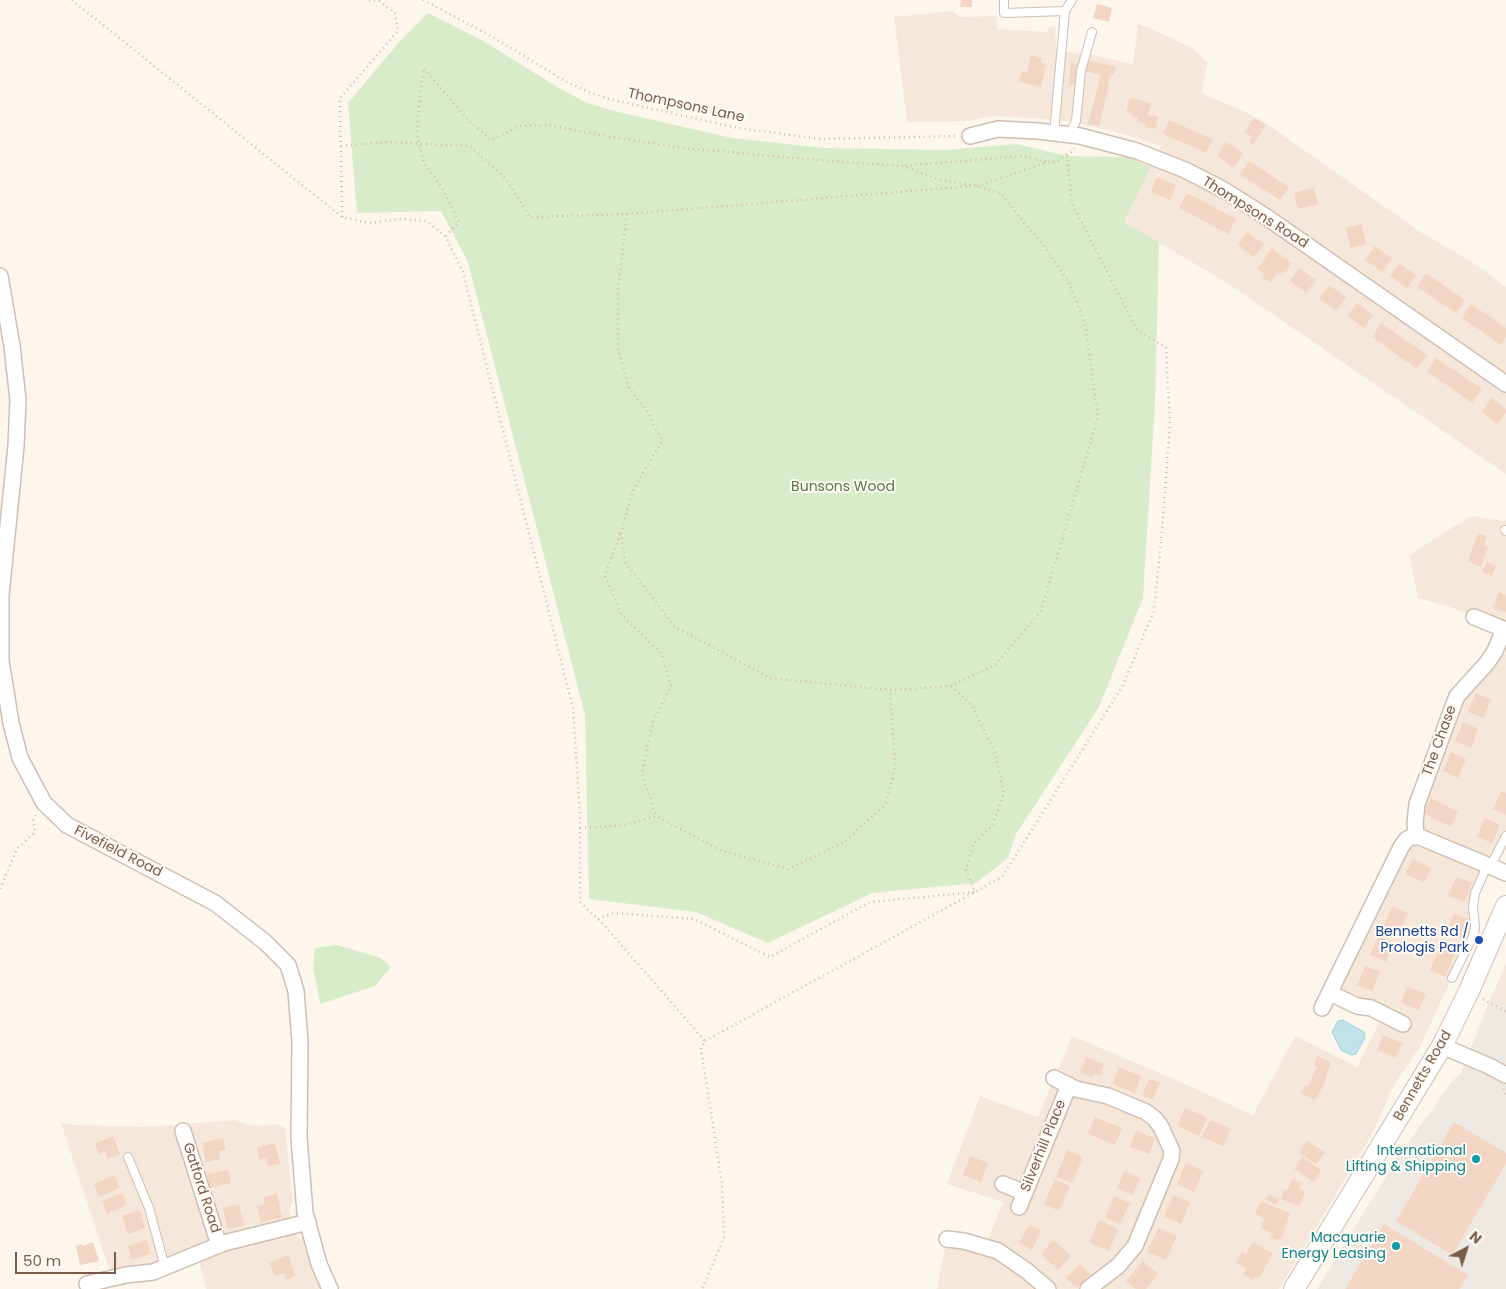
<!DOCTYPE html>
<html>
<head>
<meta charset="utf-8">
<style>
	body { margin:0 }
	#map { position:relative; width:1506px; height:1289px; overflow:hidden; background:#fdf6ec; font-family:Poppins,sans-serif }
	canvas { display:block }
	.north { position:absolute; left:1441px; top:1224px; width:50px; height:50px; -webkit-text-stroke:4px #fffaf3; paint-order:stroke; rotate:40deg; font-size:14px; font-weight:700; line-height:20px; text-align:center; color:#7a5c4d }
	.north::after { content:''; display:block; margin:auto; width:18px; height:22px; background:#7a5c4d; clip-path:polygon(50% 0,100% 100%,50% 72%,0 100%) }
	.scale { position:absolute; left:15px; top:1252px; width:101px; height:22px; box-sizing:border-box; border:2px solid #7a5c4d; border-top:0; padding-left:6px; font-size:15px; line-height:18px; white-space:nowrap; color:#7a5c4d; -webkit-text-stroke:4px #fffaf3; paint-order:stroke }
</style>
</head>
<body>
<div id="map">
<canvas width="1506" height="1289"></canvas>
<div class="north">N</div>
<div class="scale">50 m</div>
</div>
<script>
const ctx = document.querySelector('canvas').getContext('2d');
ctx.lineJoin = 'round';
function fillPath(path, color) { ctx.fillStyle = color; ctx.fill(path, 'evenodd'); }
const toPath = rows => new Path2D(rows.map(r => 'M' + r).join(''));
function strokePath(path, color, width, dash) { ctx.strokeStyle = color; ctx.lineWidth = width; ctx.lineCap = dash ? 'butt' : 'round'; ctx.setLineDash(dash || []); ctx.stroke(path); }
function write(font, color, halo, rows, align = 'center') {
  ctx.font = font + ' Poppins,sans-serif'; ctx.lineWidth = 4; ctx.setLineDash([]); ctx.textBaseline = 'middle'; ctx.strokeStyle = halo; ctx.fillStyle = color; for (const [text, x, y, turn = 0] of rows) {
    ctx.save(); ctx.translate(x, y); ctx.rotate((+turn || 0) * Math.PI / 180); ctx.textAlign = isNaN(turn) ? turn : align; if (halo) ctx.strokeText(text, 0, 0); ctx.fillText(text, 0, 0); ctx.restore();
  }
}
fillPath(toPath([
	[952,11,961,17,997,16,997,29,1047,32,1049,27,1055,26,1056,51,1089,54,1133,64,1138,24,1150,28,1194,49,1208,63,1201,93,1248,113,1267,124,1422,233,1472,262,1506,287,1506,474,1227,283,1124,222,1161,146,1123,134,1069,121,994,116,968,121,907,122,894,17],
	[1471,516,1504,521,1506,520,1506,836,1475,893,1475,927,1420,1047,1394,1085,1371,1136,1279,1289,937,1289,947,1239,985,1246,1003,1202,947,1184,980,1096,1038,1117,1072,1036,1178,1081,1253,1115,1295,1036,1357,1067,1384,1014,1330,993,1415,823,1452,709,1503,629,1450,607,1418,598,1409,555],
	[1506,964,1506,1005,1491,997],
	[235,1120,250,1125,263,1126,277,1124,285,1128,293,1202,289,1209,297,1237,306,1241,326,1289,206,1289,198,1255,112,1277,61,1123,76,1125,145,1127]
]), '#f5e8da');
fillPath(toPath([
	[1491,997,1506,1005,1506,1289,1317,1289,1399,1155,1454,1079,1461,1073]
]), '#efe9e4');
fillPath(toPath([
	[428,13,485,42,557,87,585,102,614,111,732,138,824,148,946,150,1016,144,1067,156,1128,157,1151,167,1124,222,1159,242,1155,404,1143,598,1099,707,1016,834,1008,858,976,883,872,893,768,943,696,912,589,899,585,715,468,262,441,211,357,213,348,103,399,42],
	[337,945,381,958,391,967,375,986,320,1004,313,967,315,948]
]), '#d8ecc9');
const water = toPath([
	[1343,1020,1364,1032,1365,1038,1356,1054,1351,1055,1341,1050,1332,1032,1338,1021,1343,1020]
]);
fillPath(water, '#bfe3e8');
strokePath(water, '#a5d3da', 1);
fillPath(toPath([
	[961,0,972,0,972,7,960,7],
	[1097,4,1112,8,1109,22,1093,18],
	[1031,55,1042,58,1041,63,1046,64,1041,87,1019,82,1022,71,1027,72],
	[1087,60,1116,67,1114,75,1110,74,1108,84,1109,84,1099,126,1088,124,1101,75,1084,71],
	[1071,63,1079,64,1077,85,1069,85],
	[1130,98,1151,103,1148,115,1158,117,1156,129,1145,127,1146,124,1137,121,1138,118,1132,116,1133,113,1126,111],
	[1254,118,1266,125,1253,145,1249,142,1252,137,1245,132],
	[1169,120,1213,139,1206,153,1163,134],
	[1226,142,1243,153,1234,168,1217,156],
	[1249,161,1289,187,1280,200,1240,175],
	[1157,177,1176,185,1170,200,1151,192],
	[1314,188,1318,204,1298,209,1294,193],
	[1187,193,1236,219,1228,234,1179,208],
	[1362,224,1366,244,1350,248,1346,228],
	[1247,232,1264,244,1254,257,1238,245],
	[1375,246,1392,258,1382,272,1365,260],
	[1272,248,1292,263,1285,273,1283,271,1280,275,1277,273,1270,283,1262,277,1264,274,1257,269],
	[1399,263,1416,275,1407,288,1390,276],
	[1299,268,1316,280,1306,293,1290,281],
	[1426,273,1465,300,1456,313,1417,287],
	[1329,285,1346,297,1336,310,1319,299],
	[1357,303,1373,315,1364,328,1347,316],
	[1471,304,1506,328,1506,337,1501,345,1462,318],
	[1381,323,1427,355,1417,369,1372,337],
	[1436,358,1482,389,1472,403,1427,371],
	[1491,398,1506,409,1506,413,1498,424,1482,412],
	[1478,533,1487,536,1484,545,1488,547,1481,567,1468,562],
	[1487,562,1496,567,1492,576,1482,572],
	[1499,592,1506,595,1506,612,1493,608],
	[1476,693,1491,699,1484,718,1468,712],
	[1463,722,1478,729,1471,748,1455,741],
	[1451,752,1466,759,1458,778,1443,771],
	[1501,791,1506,793,1506,815,1493,809],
	[1431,798,1458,812,1451,827,1423,813],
	[1485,818,1500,825,1492,843,1477,837],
	[1413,859,1431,868,1424,883,1405,874],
	[1456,877,1472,883,1464,902,1448,896],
	[1392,906,1408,913,1400,932,1384,925],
	[1454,914,1469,920,1461,939,1446,933],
	[1378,937,1394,943,1386,962,1370,955],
	[1442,942,1457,948,1445,977,1430,970],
	[1365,966,1380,972,1372,991,1357,985],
	[1407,987,1426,994,1419,1010,1401,1002],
	[1383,1035,1402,1043,1396,1058,1377,1050],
	[1317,1056,1331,1062,1323,1086,1315,1100,1301,1094,1305,1086,1308,1087,1313,1076,1317,1066,1314,1065],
	[1086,1057,1104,1064,1100,1076,1094,1074,1092,1077,1080,1072],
	[1119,1067,1141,1076,1135,1093,1112,1084],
	[1149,1079,1160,1083,1153,1100,1142,1096],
	[1185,1108,1207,1118,1199,1136,1177,1126],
	[1095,1117,1122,1128,1115,1145,1088,1134],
	[1210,1120,1231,1129,1223,1146,1202,1137],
	[1454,1122,1506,1153,1506,1164,1452,1255,1396,1221],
	[1136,1131,1155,1138,1149,1154,1130,1147],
	[113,1136,120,1154,108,1159,105,1151,99,1154,95,1144],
	[223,1138,226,1150,219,1151,220,1159,206,1162,202,1143],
	[1307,1141,1325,1152,1317,1164,1299,1153],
	[275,1143,280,1164,268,1166,266,1158,259,1160,257,1147],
	[1067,1150,1083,1157,1072,1183,1056,1177],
	[970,1156,988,1163,981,1182,963,1175],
	[1302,1157,1321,1170,1314,1182,1294,1169],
	[1186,1163,1203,1171,1194,1192,1177,1184],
	[228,1170,231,1183,210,1188,207,1174],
	[1124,1171,1140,1178,1133,1195,1117,1188],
	[115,1175,120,1188,99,1197,94,1184],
	[1055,1179,1070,1186,1059,1211,1044,1204],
	[1292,1179,1302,1183,1299,1189,1305,1192,1299,1206,1281,1199,1285,1188,1288,1190],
	[122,1193,127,1205,107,1214,102,1201],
	[277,1194,282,1217,261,1222,257,1206,265,1204,263,1197],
	[1268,1194,1279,1199,1277,1205,1265,1200],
	[1173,1195,1190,1202,1181,1224,1164,1217],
	[1114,1196,1130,1203,1120,1224,1105,1217],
	[1261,1201,1290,1213,1282,1238,1280,1237,1279,1241,1271,1238,1273,1234,1261,1228,1264,1218,1255,1214],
	[239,1204,244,1225,228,1229,223,1208],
	[140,1210,145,1228,128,1234,122,1216],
	[1099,1220,1118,1229,1109,1251,1089,1242],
	[1384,1224,1468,1275,1459,1289,1345,1289],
	[1029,1225,1041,1231,1032,1250,1019,1243],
	[1158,1228,1177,1236,1166,1260,1147,1252],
	[147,1240,151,1254,132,1260,128,1246],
	[1053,1240,1071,1256,1058,1270,1041,1254],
	[93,1242,99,1261,80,1265,76,1246,83,1244,83,1246,87,1245,87,1244],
	[1253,1242,1273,1254,1259,1278,1256,1276,1254,1280,1243,1274,1247,1268,1236,1263,1242,1252,1246,1254],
	[288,1255,296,1276,286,1280,284,1273,275,1276,269,1263],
	[1143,1261,1158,1274,1146,1289,1136,1289,1126,1281],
	[1080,1264,1090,1274,1077,1288,1066,1278]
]), '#f3d5c3');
const service = toPath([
	[1004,0,1004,13,1065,11],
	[1054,133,1065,11,1072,0],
	[1069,135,1076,121,1081,71,1092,32],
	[1505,530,1506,531],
	[1490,867,1506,836],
	[1452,978,1474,934,1475,927,1473,906,1475,893,1487,866],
	[128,1157,149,1208,165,1267]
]);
const minor = toPath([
	[970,136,998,129,1038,131,1080,136,1137,151,1185,170,1224,190,1265,216,1506,384],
	[0,276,12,346,18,400,16,446,1,595,1,661,11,723,20,758,44,803,67,825,215,903,265,942,288,965,296,991,300,1042,299,1137,305,1213,319,1264,330,1289],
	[1474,617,1506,630],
	[1416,837,1415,823,1417,804,1452,709,1457,696,1487,663,1495,651,1504,629],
	[1330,993,1357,1006,1371,1008,1403,1024],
	[1322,1008,1401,847,1407,839,1412,837,1420,837,1506,873],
	[1442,1046,1489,1066,1506,1075],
	[1054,1078,1076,1089,1108,1096,1146,1112,1155,1119,1161,1127,1172,1151,1171,1159,1135,1246,1118,1266,1088,1289],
	[183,1131,219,1245],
	[1003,1184,1025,1193],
	[1019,1207,1069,1085],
	[947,1239,964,1241,998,1251,1027,1271,1048,1289],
	[87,1284,126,1275,153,1272,224,1243,308,1222]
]);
const tertiary = toPath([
	[1294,1289,1442,1046,1469,991,1506,906]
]);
strokePath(service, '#d1beb0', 10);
strokePath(minor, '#d1beb0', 18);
strokePath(tertiary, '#d1beb0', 22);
strokePath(toPath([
	[72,0,342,217,369,223,401,219,426,221,446,237,463,272,573,708,580,814,580,902,604,925,705,1041,701,1048,722,1184,724,1238,702,1289],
	[423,0,493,37,565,81,589,92,609,99,738,128,821,139,956,136],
	[341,146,385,142,470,146,506,179,530,217,627,214,971,186],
	[977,186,1048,162,1058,161,1067,154],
	[627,214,618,289,618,347,629,388,647,411,662,441,633,490,621,533,625,562,675,627,770,678,890,690],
	[342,217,340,98,398,31,395,13,379,1,368,0],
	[446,236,459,222,443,190,424,163,417,134,420,94,424,68,467,119,491,140,520,126,548,125,606,136,682,148,840,162,902,166],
	[620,534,605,576,622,615,661,653,671,685,653,722,642,774,656,816],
	[580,828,625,825,656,816,722,851,788,869,843,843,886,804,895,767,890,690,951,686,995,665,1041,611,1098,417,1085,323,1068,281,1044,246,1024,223,1002,194,976,186,941,180,902,166,1022,156,1048,162],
	[0,889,17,849,35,832,33,819,36,815],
	[598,919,614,913,694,919,770,957,870,902,975,892,966,870,974,843,992,826,1004,793,995,753,971,704,951,686],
	[1483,999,1506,1011],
	[705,1041,1002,877,1122,687,1154,611,1162,531,1170,424,1166,347,1137,330,1072,203,1067,156,1075,149],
	[1503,1089,1506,1094]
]), '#d9b8a5', 2.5, [1, 4]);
strokePath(service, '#fff', 8);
strokePath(minor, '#fff', 15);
strokePath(tertiary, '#fff', 20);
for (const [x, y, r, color] of [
	[1479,940,5,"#1a4fb4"],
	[1476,1159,5,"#0f9aa8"],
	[1396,1246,5,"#0f9aa8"]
]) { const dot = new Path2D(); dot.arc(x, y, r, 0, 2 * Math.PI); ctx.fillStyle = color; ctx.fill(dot); strokePath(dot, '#fffaf3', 2); }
write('14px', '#7a5c4d', '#fffaf3', [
	["Thompsons Lane",686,106,12],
	["Thompsons Road",1255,213,32],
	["The Chase",1440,741,-70],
	["Fivefield Road",118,852,27],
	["Bennetts Road",1423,1076,-60],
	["Silverhill Place",1044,1146,-68],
	["Gatford Road",201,1188,72]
]);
write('14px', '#537a41', '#fffaf3', [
	["Bunsons Wood",843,487]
]);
write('14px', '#164399', '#fffaf3', [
	["Bennetts Rd /",1469,932],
	["Prologis Park",1469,948]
], 'right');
write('14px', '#0d838f', '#fffaf3', [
	["International",1466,1151],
	["Lifting & Shipping",1466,1167],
	["Macquarie",1386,1238],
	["Energy Leasing",1386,1254]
], 'right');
</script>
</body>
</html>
